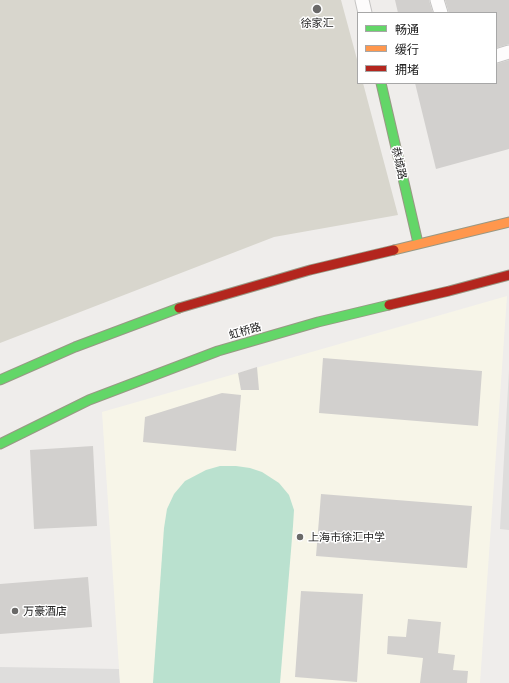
<!DOCTYPE html>
<html>
<head>
<meta charset="utf-8">
<style>
	body { margin:0 }
	#map { position:relative; width:509px; height:683px; overflow:hidden; background:#efedeb; font-family:Ubuntu,"Noto Sans SC",sans-serif }
	canvas { display:block }
	.legend { position:absolute; left:357px; top:12px; width:140px; height:72px; box-sizing:border-box; background:#fff; border:1px solid #a7a7a7; margin:0; padding:5px 7px; list-style:none; font-size:12px; color:#222 }
	.legend li { display:flex; align-items:center; gap:8px; height:20px }
	.legend b { width:20px; border:1px solid #a7a7a7 }
</style>
</head>
<body>
<div id="map">
<canvas width="509" height="683"></canvas>
<ul class="legend">
<li><b style="height:5px;background:#63d668"></b>畅通</li>
<li><b style="height:5px;background:#ff974d"></b>缓行</li>
<li><b style="height:5px;background:#b3261e"></b>拥堵</li>
</ul>
</div>
<script>
const ctx = document.querySelector('canvas').getContext('2d');
ctx.lineJoin = 'round';
function fillPath(path, color) { ctx.fillStyle = color; ctx.fill(path, 'evenodd'); }
const toPath = rows => new Path2D(rows.map(r => 'M' + r).join(''));
function strokePath(path, color, width, dash) { ctx.strokeStyle = color; ctx.lineWidth = width; ctx.lineCap = dash ? 'butt' : 'round'; ctx.setLineDash(dash || []); ctx.stroke(path); }
function write(font, color, halo, rows, align = 'center') {
  ctx.font = font + ' Ubuntu,"Noto Sans SC",sans-serif'; ctx.lineWidth = 3; ctx.setLineDash([]); ctx.textBaseline = 'middle'; ctx.strokeStyle = halo; ctx.fillStyle = color; for (const [text, x, y, turn = 0] of rows) {
    ctx.save(); ctx.translate(x, y); ctx.rotate((+turn || 0) * Math.PI / 180); ctx.textAlign = isNaN(turn) ? turn : align; if (halo) ctx.strokeText(text, 0, 0); ctx.fillText(text, 0, 0); ctx.restore();
  }
}
fillPath(toPath([
	[509,370,509,530,500,529],
	[0,667,119,669,120,683,0,683]
]), '#dedddc');
fillPath(toPath([
	[507,296,480,683,120,683,102,412]
]), '#f7f5e8');
fillPath(toPath([
	[0,0,341,0,358,63,358,83,363,83,398,215,274,237,0,343]
]), '#d8d6cd');
fillPath(toPath([
	[220,466,236,466,250,468,262,472,279,483,289,495,294,510,293,526,280,683,153,683,164,528,167,509,174,494,185,481,206,470]
]), '#bae1cf');
fillPath(toPath([
	[395,0,429,0,433,13,398,13],
	[445,0,509,0,509,44,496,48,496,13,449,13],
	[509,60,509,149,436,169,415,83,496,83,496,64],
	[323,358,482,371,478,426,319,413],
	[257,367,259,390,241,390,238,373],
	[222,393,241,395,236,451,143,442,145,417],
	[93,446,97,526,34,529,30,450],
	[321,494,472,506,467,568,316,556],
	[88,577,92,627,0,634,0,584],
	[301,591,363,594,357,682,295,677],
	[408,619,441,622,438,653,455,655,453,670,468,671,467,683,420,683,423,658,387,654,388,636,406,637]
]), '#d2d0ce');
const street = toPath([
	[362,0,365,13],
	[437,0,441,13],
	[496,56,509,52]
]);
const fast = toPath([
	[381,83,418,243],
	[0,380,75,347,179,308],
	[0,444,89,400,218,351,318,322,389,305]
]);
const slow = toPath([
	[394,250,509,222]
]);
const jam = toPath([
	[389,305,449,291,509,275],
	[179,308,310,270,394,250]
]);
strokePath(street, '#c5c4c3', 15);
strokePath(fast, '#989884', 11);
strokePath(slow, '#989884', 11);
strokePath(jam, '#989884', 11);
strokePath(street, '#fdfcfc', 13);
strokePath(fast, '#63d668', 9);
strokePath(slow, '#ff974d', 9);
strokePath(jam, '#b3261e', 9);
for (const [x, y, r, color] of [
	[317,9,5,"#6a6968"],
	[300,537,4,"#6a6968"],
	[15,611,4,"#6a6968"]
]) { const dot = new Path2D(); dot.arc(x, y, r, 0, 2 * Math.PI); ctx.fillStyle = color; ctx.fill(dot); strokePath(dot, '#fff', 1.5); }
write('11px', '#222', '#fff', [
	["徐家汇",317,23,"center"],
	["上海市徐汇中学",308,537],
	["万豪酒店",23,611]
], 'left');
write('11px', '#222', '#fff', [
	["恭城路",399,163,77],
	["虹桥路",245,331,-16]
]);
</script>
</body>
</html>
